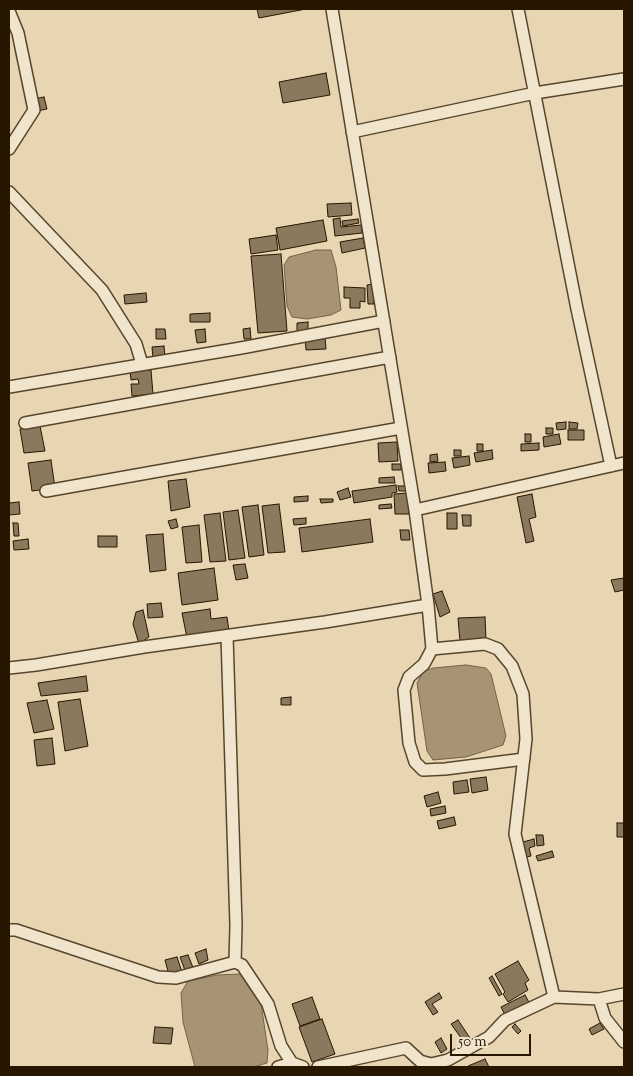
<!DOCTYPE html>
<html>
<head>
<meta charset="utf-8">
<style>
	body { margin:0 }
	#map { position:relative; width:633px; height:1076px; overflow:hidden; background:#e8d5b2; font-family:"Sorts Mill Goudy",serif }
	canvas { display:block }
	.frame { position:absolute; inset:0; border:10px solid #271600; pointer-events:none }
	.scale { position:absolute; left:450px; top:1034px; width:81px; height:22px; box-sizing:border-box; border:2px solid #271600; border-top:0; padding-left:6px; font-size:15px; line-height:18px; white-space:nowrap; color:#271600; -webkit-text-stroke:4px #f0e4cd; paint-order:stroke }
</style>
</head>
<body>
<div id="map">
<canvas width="633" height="1076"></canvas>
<div class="frame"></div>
<div class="scale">50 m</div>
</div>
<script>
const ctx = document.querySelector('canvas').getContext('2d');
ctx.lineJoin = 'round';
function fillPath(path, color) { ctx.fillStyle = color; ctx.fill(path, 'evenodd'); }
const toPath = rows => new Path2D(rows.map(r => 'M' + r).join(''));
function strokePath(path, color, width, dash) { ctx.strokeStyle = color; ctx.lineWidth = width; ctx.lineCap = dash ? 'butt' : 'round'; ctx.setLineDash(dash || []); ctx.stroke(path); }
const water = toPath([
	[316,250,331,250,336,267,341,310,331,315,307,319,292,317,287,306,284,265,289,257,316,250],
	[466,665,486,668,491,674,506,736,503,745,466,757,433,760,427,751,417,683,423,672,433,668,466,665],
	[240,974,253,985,260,997,268,1050,267,1063,253,1067,195,1067,183,1022,181,993,188,981,217,975,240,974]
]);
fillPath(water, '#a69475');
strokePath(water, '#736246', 1);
const building = toPath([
	[257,9,306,9,259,18,257,9],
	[326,73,330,95,283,103,279,82,326,73],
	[44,97,47,109,37,111,34,99,44,97],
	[351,203,352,215,328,217,327,204,351,203],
	[340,218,341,227,361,225,362,233,335,236,333,219,340,218],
	[358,219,359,223,343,226,342,221,358,219],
	[323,220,327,241,280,250,276,228,323,220],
	[276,235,278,250,251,254,249,239,276,235],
	[363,238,365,248,342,253,340,242,363,238],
	[281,254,287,331,258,333,251,256,281,254],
	[373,284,374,304,368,304,367,285,373,284],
	[344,287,365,288,365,302,360,301,360,308,350,308,350,298,344,298,344,287],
	[146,293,147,302,125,304,124,295,146,293],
	[210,313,210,322,190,322,190,314,210,313],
	[308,322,308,330,297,331,297,323,308,322],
	[250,328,251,339,244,339,243,329,250,328],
	[156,329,165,329,166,339,156,339,156,329],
	[205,329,206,342,197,343,195,330,205,329],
	[325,337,326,349,306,350,305,338,325,337],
	[164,346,165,357,153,358,152,347,164,346],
	[151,370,153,394,132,396,131,384,139,384,138,379,131,380,130,371,151,370],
	[566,422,566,429,557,430,556,423,566,422],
	[569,422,578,423,577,429,569,429,569,422],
	[40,426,45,451,24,453,20,429,40,426],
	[546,428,553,428,553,434,546,434,546,428],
	[568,430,584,430,584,440,568,440,568,430],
	[525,434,531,434,531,442,525,442,525,434],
	[559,434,561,444,544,447,543,437,559,434],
	[397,442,398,461,379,462,378,443,397,442],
	[539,443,539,450,521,451,521,444,539,443],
	[477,444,483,444,483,451,477,451,477,444],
	[454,450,461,450,461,456,454,456,454,450],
	[492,450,493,459,476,462,474,453,492,450],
	[437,454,438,461,430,462,430,455,437,454],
	[469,456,470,465,454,468,452,458,469,456],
	[51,460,55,488,32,491,28,463,51,460],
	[445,462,446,471,429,473,428,463,445,462],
	[392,464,401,464,401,470,392,470,392,464],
	[394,477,395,483,379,483,379,478,394,477],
	[186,479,190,507,171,511,168,481,186,479],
	[396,485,397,492,392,493,392,497,354,503,352,491,396,485],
	[398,486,405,486,406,491,399,491,398,486],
	[348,488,351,497,340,500,337,492,348,488],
	[408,493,409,514,395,514,394,494,408,493],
	[532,494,536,517,529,519,534,541,526,543,517,497,532,494],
	[308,496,308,501,294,502,294,497,308,496],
	[320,499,333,499,333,502,321,503,320,499],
	[19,502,20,514,9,515,9,503,19,502],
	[279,504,285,552,268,553,262,506,279,504],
	[391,504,392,508,379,509,379,505,391,504],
	[258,505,264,555,249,557,242,507,258,505],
	[238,510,245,558,229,560,223,512,238,510],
	[220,513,226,561,210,562,204,515,220,513],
	[447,513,457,513,457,529,447,529,447,513],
	[462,515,471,515,471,526,463,526,462,515],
	[306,518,306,524,294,525,293,519,306,518],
	[176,519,178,527,171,529,168,521,176,519],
	[370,519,373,542,302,552,299,528,370,519],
	[13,523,18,523,19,536,14,536,13,523],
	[199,525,202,562,186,563,182,527,199,525],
	[400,530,409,530,410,540,401,540,400,530],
	[163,534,166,570,150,572,146,535,163,534],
	[98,536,117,536,117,547,98,547,98,536],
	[28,539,29,549,14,550,13,541,28,539],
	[245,564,248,578,236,580,233,565,245,564],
	[214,568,218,600,182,605,178,573,214,568],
	[624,578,624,590,615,592,611,580,624,578],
	[442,591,450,612,440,617,433,594,442,591],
	[161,603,163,617,148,618,147,604,161,603],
	[210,609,211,619,227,617,229,631,187,638,182,613,210,609],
	[143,610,149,637,139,644,133,624,136,612,143,610],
	[485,617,486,640,460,641,458,618,485,617],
	[86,676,88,691,41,696,38,683,86,676],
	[291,697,291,705,281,705,281,698,291,697],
	[80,699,88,746,65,751,58,702,80,699],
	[47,700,54,729,34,733,27,703,47,700],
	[52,738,55,764,37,766,34,740,52,738],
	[486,777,488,790,472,793,470,779,486,777],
	[467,780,469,792,454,794,453,782,467,780],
	[438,792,441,803,427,807,424,796,438,792],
	[445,806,446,813,431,816,430,809,445,806],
	[454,817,456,825,439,829,437,821,454,817],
	[617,823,624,823,624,837,617,837,617,823],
	[536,835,543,835,544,845,537,846,536,835],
	[534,839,535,846,529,848,531,856,526,857,523,842,534,839],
	[552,851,554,857,538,861,536,856,552,851],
	[206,949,208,960,199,964,195,953,206,949],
	[188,955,194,970,186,973,180,957,188,955],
	[177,957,182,972,169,975,165,960,177,957],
	[518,961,529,980,525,983,528,990,508,1002,503,994,505,992,495,974,518,961],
	[492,976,502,994,499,996,489,978,492,976],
	[439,993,442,998,432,1004,438,1012,433,1015,425,1002,439,993],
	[525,995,531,1006,507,1019,501,1007,525,995],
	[312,997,320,1019,300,1026,292,1004,312,997],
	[322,1019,335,1054,312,1062,299,1027,322,1019],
	[458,1020,470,1038,464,1042,451,1024,458,1020],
	[600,1023,604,1029,592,1035,589,1029,600,1023],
	[515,1024,521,1031,518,1034,512,1027,515,1024],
	[155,1027,173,1028,171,1044,153,1043,155,1027],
	[441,1038,447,1049,441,1053,435,1042,441,1038],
	[485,1059,489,1067,469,1067,468,1066,485,1059]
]);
fillPath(building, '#8b795d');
strokePath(building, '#271600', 1);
const minor = toPath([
	[332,9,415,510],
	[518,9,577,309,611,466],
	[9,11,18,33,34,110,9,149],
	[352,132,535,93,624,79],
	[9,192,102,290,136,344,142,364],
	[9,387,241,348,384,321],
	[25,423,390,357],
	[46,491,401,428],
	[428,605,432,649,485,644,498,649,512,666,523,694,526,739,515,834,554,997],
	[227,636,236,925,235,962],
	[432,649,424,664,409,677,404,690,409,743,415,762,423,770,445,769,524,759],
	[9,668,36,665,144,647,325,622,428,605,415,510,624,463],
	[9,930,16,930,158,977,176,978,235,962,242,965,268,1004,281,1046,292,1063,303,1067],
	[599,999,605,1018,624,1042],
	[278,1067,292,1063],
	[318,1067,406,1048,420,1061,431,1064,448,1060,489,1037,505,1020,554,997,599,999,624,994]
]);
strokePath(minor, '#57462c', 14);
strokePath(minor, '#f0e4cd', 11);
</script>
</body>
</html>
